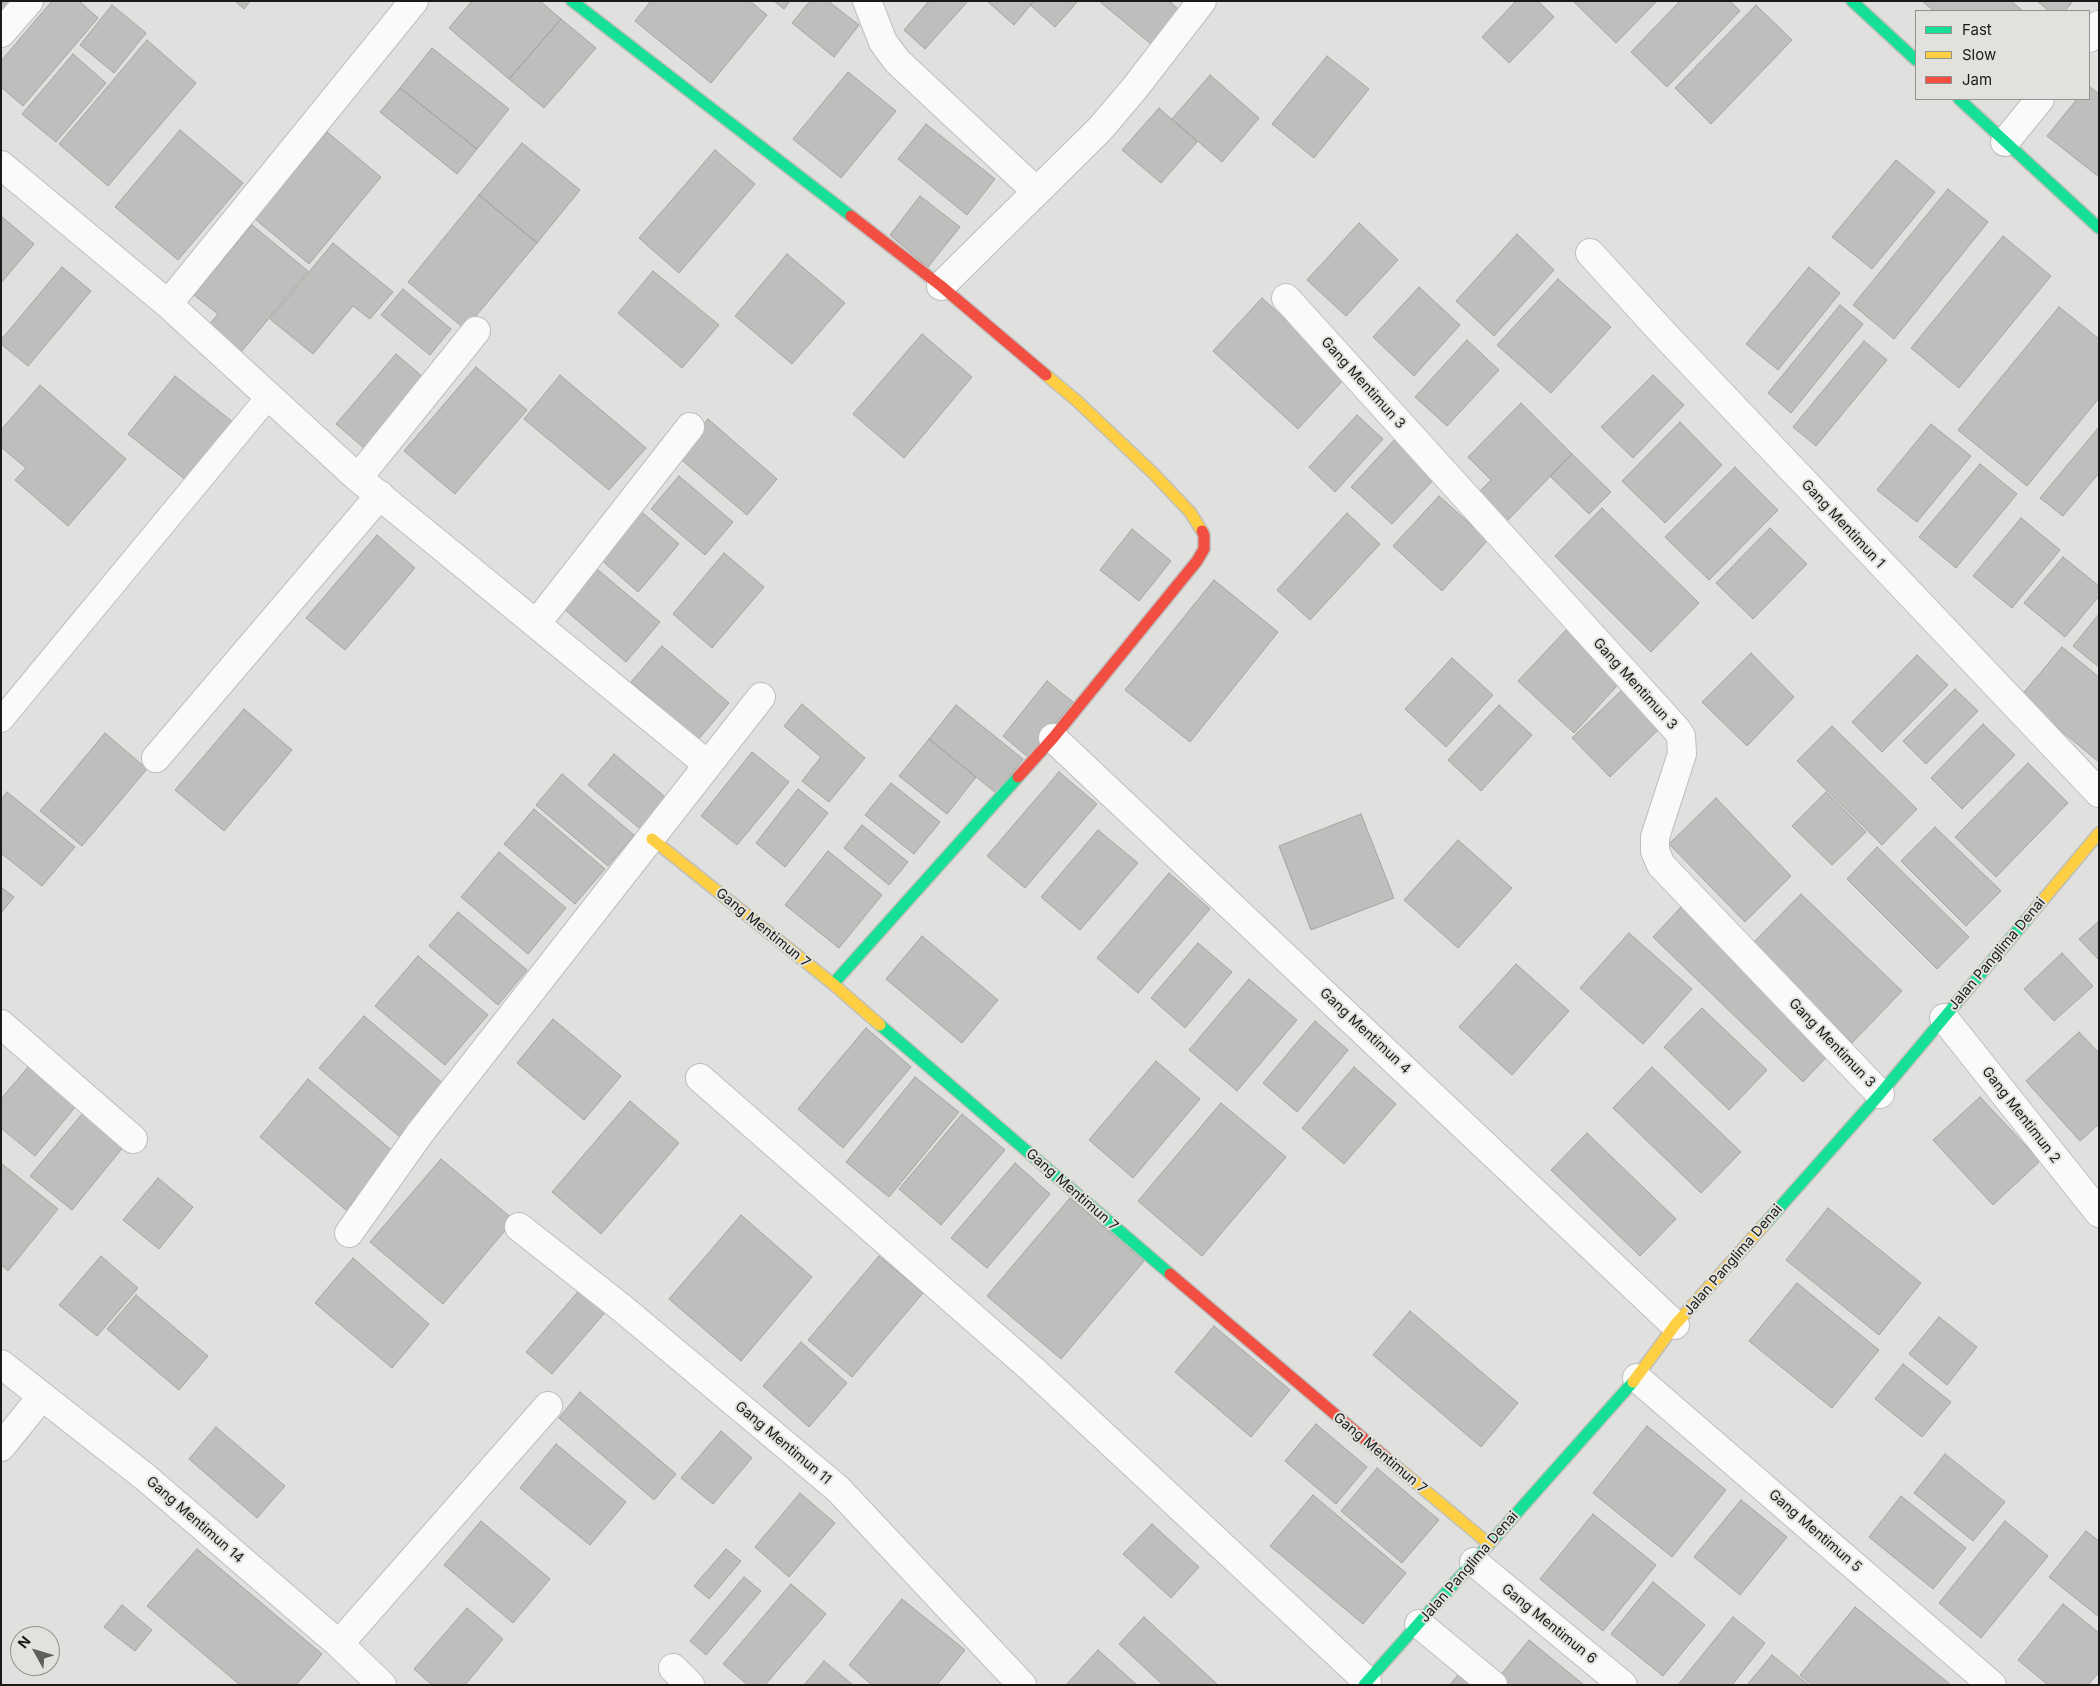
<!DOCTYPE html>
<html>
<head>
<meta charset="utf-8">
<style>
	body { margin:0 }
	#map { position:relative; width:2100px; height:1686px; overflow:hidden; background:#e0e0de; font-family:Inter,sans-serif }
	canvas { display:block }
	.frame { position:absolute; inset:0; border:2px solid #1a1a19; pointer-events:none }
	.legend { position:absolute; left:1915px; top:10px; width:175px; height:90px; box-sizing:border-box; background:#e1e1dd; border:1px solid #91918f; margin:0; padding:6px 9px; list-style:none; font-size:15px; color:#1a1a19 }
	.legend li { display:flex; align-items:center; gap:10px; height:25px }
	.legend b { width:25px; border:1px solid #91918f }
	.north { position:absolute; left:10px; top:1626px; width:50px; height:50px; box-sizing:border-box; background:#e1e1dd; border:1px solid #91918f; border-radius:50%; rotate:309deg; font-size:14px; font-weight:700; line-height:20px; text-align:center; color:#1a1a19 }
	.north::after { content:''; display:block; margin:auto; width:18px; height:22px; background:#5f5f5e; clip-path:polygon(50% 0,100% 100%,50% 72%,0 100%) }
</style>
</head>
<body>
<div id="map">
<canvas width="2100" height="1686"></canvas>
<div class="frame"></div>
<ul class="legend">
<li><b style="height:6px;background:#16e098"></b>Fast</li>
<li><b style="height:6px;background:#ffcf43"></b>Slow</li>
<li><b style="height:6px;background:#f24e42"></b>Jam</li>
</ul>
<div class="north">N</div>
</div>
<script>
const ctx = document.querySelector('canvas').getContext('2d');
ctx.lineJoin = 'round';
function fillPath(path, color) { ctx.fillStyle = color; ctx.fill(path, 'evenodd'); }
const toPath = rows => new Path2D(rows.map(r => 'M' + r).join(''));
function strokePath(path, color, width, dash) { ctx.strokeStyle = color; ctx.lineWidth = width; ctx.lineCap = dash ? 'butt' : 'round'; ctx.setLineDash(dash || []); ctx.stroke(path); }
function write(font, color, halo, rows, align = 'center') {
  ctx.font = font + ' Inter,sans-serif'; ctx.lineWidth = 4; ctx.setLineDash([]); ctx.textBaseline = 'middle'; ctx.strokeStyle = halo; ctx.fillStyle = color; for (const [text, x, y, turn = 0] of rows) {
    ctx.save(); ctx.translate(x, y); ctx.rotate((+turn || 0) * Math.PI / 180); ctx.textAlign = isNaN(turn) ? turn : align; if (halo) ctx.strokeText(text, 0, 0); ctx.fillText(text, 0, 0); ctx.restore();
  }
}
const building = toPath([
	[1,1,24,1,1,28,1,1],
	[52,1,79,1,98,18,23,106,1,87,1,61,52,1],
	[235,1,250,1,244,9,235,1],
	[472,1,540,1,561,19,509,79,449,28,472,1],
	[651,1,750,1,767,15,711,83,635,21,651,1],
	[774,1,790,1,784,9,774,1],
	[810,1,828,1,859,25,834,57,792,23,810,1],
	[929,1,968,1,925,49,904,30,929,1],
	[987,1,1034,1,1014,25,987,1],
	[1034,1,1078,1,1055,27,1030,5,1034,1],
	[1099,1,1169,1,1184,14,1157,49,1099,1],
	[1516,1,1538,1,1554,17,1509,63,1482,37,1516,1],
	[1573,1,1657,1,1616,43,1573,1],
	[1680,1,1730,1,1740,11,1667,87,1631,52,1680,1],
	[1922,1,2011,1,2023,11,1934,11,1922,1],
	[2037,1,2073,1,2065,11,2049,11,2037,1],
	[112,5,146,33,114,73,80,45,112,5],
	[1756,5,1792,40,1711,124,1675,88,1756,5],
	[561,19,596,48,544,108,509,79,561,19],
	[147,40,196,83,108,186,59,144,147,40],
	[432,48,509,109,477,149,400,88,432,48],
	[73,54,106,83,56,142,22,114,73,54],
	[1327,56,1369,89,1314,158,1272,124,1327,56],
	[848,72,896,111,841,178,793,139,848,72],
	[1210,75,1259,118,1222,162,1172,119,1210,75],
	[2089,86,2099,94,2099,177,2047,136,2077,99,2089,99,2089,86],
	[400,88,477,149,457,174,380,112,400,88],
	[1159,108,1197,142,1161,183,1122,150,1159,108],
	[926,124,995,179,967,215,898,159,926,124],
	[180,130,243,183,178,260,115,207,180,130],
	[327,132,381,177,309,264,255,219,327,132],
	[522,143,580,190,537,243,479,195,522,143],
	[715,150,755,184,679,273,639,238,715,150],
	[1896,160,1935,192,1872,269,1832,237,1896,160],
	[1948,189,1988,222,1894,339,1853,305,1948,189],
	[479,195,537,243,465,329,408,282,479,195],
	[920,196,960,227,928,267,890,235,920,196],
	[1,216,34,244,1,283,1,216],
	[1359,223,1398,260,1346,316,1307,280,1359,223],
	[252,225,308,271,241,352,208,326,218,314,194,295,252,225],
	[1517,234,1554,270,1494,336,1456,301,1517,234],
	[2003,236,2051,276,1959,388,1911,348,2003,236],
	[333,243,393,292,370,319,353,306,313,354,270,319,333,243],
	[787,254,845,303,792,364,735,316,787,254],
	[62,267,91,291,28,366,1,344,1,340,62,267],
	[1809,267,1840,293,1778,370,1746,344,1809,267],
	[653,271,719,325,682,368,618,313,653,271],
	[1558,279,1611,327,1551,393,1497,345,1558,279],
	[1419,287,1460,325,1414,376,1373,337,1419,287],
	[403,289,451,329,430,355,381,315,403,289],
	[1262,298,1347,376,1298,429,1213,351,1262,298],
	[1840,305,1863,324,1791,413,1768,393,1840,305],
	[2059,307,2099,339,2099,398,2027,486,1958,430,2059,307],
	[922,334,972,377,904,458,853,414,922,334],
	[1467,340,1499,370,1447,426,1415,397,1467,340],
	[1864,341,1887,360,1816,446,1793,427,1864,341],
	[396,354,424,378,364,448,336,424,396,354],
	[476,367,527,410,455,494,404,451,476,367],
	[560,375,646,448,609,490,524,419,560,375],
	[1653,375,1684,405,1633,458,1601,427,1653,375],
	[175,376,239,427,192,485,128,434,175,376],
	[40,385,126,459,68,526,15,480,26,468,1,447,1,430,40,385],
	[1521,403,1572,454,1506,522,1477,494,1491,480,1468,457,1521,403],
	[1357,415,1383,439,1335,492,1309,467,1357,415],
	[708,419,777,479,747,515,677,456,708,419],
	[1680,422,1722,465,1665,523,1622,481,1680,422],
	[1931,424,1971,456,1917,522,1877,490,1931,424],
	[2099,427,2099,473,2063,516,2040,498,2099,427],
	[1396,438,1437,476,1392,524,1351,487,1396,438],
	[1572,454,1611,492,1589,514,1550,476,1572,454],
	[1980,464,2017,494,1956,568,1919,537,1980,464],
	[1735,467,1778,510,1709,580,1665,537,1735,467],
	[679,476,733,522,705,555,651,509,679,476],
	[1439,496,1488,540,1442,591,1393,546,1439,496],
	[1602,508,1699,603,1651,652,1555,556,1602,508],
	[638,509,679,544,638,592,598,557,638,509],
	[1347,513,1380,544,1310,620,1277,590,1347,513],
	[2021,518,2060,550,2012,608,1973,576,2021,518],
	[1770,528,1807,564,1753,619,1716,583,1770,528],
	[1132,529,1171,561,1139,601,1100,570,1132,529],
	[377,535,415,568,345,650,306,618,377,535],
	[724,553,764,587,712,648,673,614,724,553],
	[2063,557,2099,586,2099,596,2065,637,2024,603,2063,557],
	[591,564,660,622,626,662,557,603,591,564],
	[1214,580,1278,632,1190,742,1125,690,1214,580],
	[2099,614,2099,667,2073,646,2099,614],
	[1567,629,1623,679,1574,733,1518,681,1567,629],
	[662,646,729,703,698,740,631,682,662,646],
	[2062,647,2099,677,2099,762,2020,697,2062,647],
	[1751,653,1794,697,1747,746,1702,702,1751,653],
	[1917,655,1948,685,1882,752,1852,722,1917,655],
	[1452,658,1493,695,1446,747,1405,709,1452,658],
	[1047,681,1073,702,1028,757,1003,736,1047,681],
	[1624,688,1661,727,1610,777,1572,738,1624,688],
	[1955,689,1978,711,1926,764,1903,741,1955,689],
	[802,704,865,758,829,802,802,781,821,757,784,726,802,704],
	[956,705,1023,759,996,793,929,739,956,705],
	[1499,705,1532,735,1481,791,1448,760,1499,705],
	[244,709,292,750,224,831,175,790,244,709],
	[1983,724,2015,755,1962,809,1931,778,1983,724],
	[1832,726,1917,809,1882,845,1797,761,1832,726],
	[105,733,147,769,82,846,40,811,105,733],
	[929,739,976,777,947,814,899,776,929,739],
	[752,752,789,782,737,845,701,816,752,752],
	[614,754,670,801,644,832,588,785,614,754],
	[2028,763,2068,803,1996,877,1955,837,2028,763],
	[1059,772,1097,804,1025,888,987,856,1059,772],
	[562,774,634,835,608,866,536,805,562,774],
	[891,783,940,822,914,854,865,815,891,783],
	[798,789,828,813,785,867,756,843,798,789],
	[7,792,75,847,42,886,1,853,1,799,7,792],
	[1826,792,1866,832,1832,865,1792,826,1826,792],
	[1716,798,1791,876,1745,922,1669,844,1716,798],
	[534,809,605,869,575,904,504,844,534,809],
	[1361,814,1394,898,1311,930,1279,846,1361,814],
	[862,825,908,862,889,885,844,848,862,825],
	[1935,827,2001,891,1966,926,1901,861,1935,827],
	[1098,830,1138,863,1080,930,1041,897,1098,830],
	[1458,840,1512,888,1458,948,1404,900,1458,840],
	[1877,847,1969,937,1937,969,1847,879,1877,847],
	[828,851,882,895,839,948,785,905,828,851],
	[499,852,566,908,528,954,461,897,499,852],
	[1169,873,1210,909,1138,993,1097,958,1169,873],
	[1,887,14,897,1,913,1,887],
	[1801,894,1902,991,1852,1043,1751,945,1801,894],
	[1684,904,1834,1049,1803,1082,1653,937,1684,904],
	[458,912,527,970,498,1005,429,946,458,912],
	[2099,921,2099,960,2079,939,2099,921],
	[1629,933,1692,989,1643,1044,1580,988,1629,933],
	[922,936,998,1000,962,1043,886,979,922,936],
	[1198,943,1232,972,1185,1028,1151,998,1198,943],
	[2062,953,2093,986,2054,1021,2024,989,2062,953],
	[418,956,488,1015,445,1065,375,1006,418,956],
	[1516,964,1569,1011,1512,1075,1459,1027,1516,964],
	[1249,979,1297,1020,1237,1091,1189,1050,1249,979],
	[1702,1008,1767,1070,1729,1110,1664,1047,1702,1008],
	[364,1016,445,1085,401,1138,319,1068,364,1016],
	[553,1019,621,1076,584,1120,517,1063,553,1019],
	[1315,1021,1348,1050,1297,1112,1263,1083,1315,1021],
	[866,1028,911,1067,843,1148,798,1109,866,1028],
	[2079,1032,2099,1053,2099,1124,2080,1141,2026,1081,2079,1032],
	[1156,1061,1200,1099,1133,1178,1089,1140,1156,1061],
	[28,1067,76,1106,35,1156,1,1128,1,1099,28,1067],
	[1354,1067,1396,1104,1344,1164,1302,1128,1354,1067],
	[1652,1067,1741,1152,1701,1193,1613,1108,1652,1067],
	[915,1077,959,1112,889,1197,846,1162,915,1077],
	[308,1079,395,1153,346,1210,260,1137,308,1079],
	[1980,1097,2040,1161,1993,1205,1933,1140,1980,1097],
	[630,1101,679,1143,601,1234,552,1192,630,1101],
	[1221,1103,1286,1157,1202,1256,1138,1201,1221,1103],
	[83,1113,124,1146,72,1210,30,1176,83,1113],
	[962,1114,1005,1150,941,1225,899,1189,962,1114],
	[1587,1133,1676,1219,1640,1256,1551,1170,1587,1133],
	[441,1159,514,1220,443,1304,370,1242,441,1159],
	[1,1163,58,1209,8,1271,1,1265,1,1163],
	[1015,1163,1050,1194,987,1268,951,1238,1015,1163],
	[158,1178,193,1207,159,1249,123,1220,158,1178],
	[1070,1198,1144,1261,1061,1359,987,1296,1070,1198],
	[1828,1208,1921,1283,1879,1335,1786,1260,1828,1208],
	[741,1215,812,1277,741,1361,669,1299,741,1215],
	[101,1256,138,1288,97,1336,59,1305,101,1256],
	[879,1256,923,1293,852,1377,808,1340,879,1256],
	[353,1258,429,1324,392,1368,315,1303,353,1258],
	[1797,1283,1879,1350,1832,1408,1749,1341,1797,1283],
	[582,1287,608,1309,552,1374,526,1352,582,1287],
	[136,1295,208,1356,179,1390,107,1329,136,1295],
	[1410,1311,1518,1403,1481,1447,1373,1355,1410,1311],
	[1939,1317,1977,1347,1947,1385,1909,1354,1939,1317],
	[1214,1326,1290,1390,1251,1437,1175,1372,1214,1326],
	[801,1342,847,1383,809,1427,763,1386,801,1342],
	[1903,1364,1951,1402,1922,1437,1875,1399,1903,1364],
	[580,1392,676,1474,654,1500,559,1418,580,1392],
	[1316,1424,1367,1467,1336,1504,1285,1461,1316,1424],
	[1647,1426,1726,1490,1672,1557,1593,1493,1647,1426],
	[216,1427,285,1486,257,1518,189,1459,216,1427],
	[721,1431,752,1458,713,1504,681,1478,721,1431],
	[556,1444,626,1502,590,1545,520,1488,556,1444],
	[1945,1454,2005,1502,1973,1541,1914,1493,1945,1454],
	[1377,1468,1439,1520,1402,1563,1341,1511,1377,1468],
	[800,1493,835,1523,789,1577,755,1547,800,1493],
	[1313,1495,1406,1573,1363,1624,1270,1546,1313,1495],
	[1901,1496,1966,1548,1933,1589,1869,1537,1901,1496],
	[1741,1500,1787,1537,1740,1595,1694,1557,1741,1500],
	[1593,1514,1656,1565,1603,1631,1540,1579,1593,1514],
	[481,1521,550,1579,513,1623,444,1565,481,1521],
	[2005,1521,2048,1556,1981,1638,1939,1603,2005,1521],
	[1152,1524,1199,1567,1171,1598,1123,1554,1152,1524],
	[2086,1531,2099,1541,2099,1617,2049,1577,2086,1531],
	[197,1549,322,1654,296,1685,240,1685,147,1606,197,1549],
	[726,1549,741,1561,709,1599,694,1586,726,1549],
	[744,1577,761,1591,706,1655,690,1641,744,1577],
	[1653,1582,1705,1625,1663,1676,1611,1634,1653,1582],
	[791,1584,826,1614,765,1685,748,1685,723,1664,791,1584],
	[902,1599,965,1650,937,1685,872,1685,849,1665,902,1599],
	[2063,1604,2099,1633,2099,1672,2088,1685,2048,1685,2018,1660,2063,1604],
	[122,1605,152,1630,135,1651,104,1627,122,1605],
	[1855,1607,1951,1685,1812,1685,1800,1675,1855,1607],
	[467,1608,503,1639,465,1685,432,1685,414,1669,467,1608],
	[1144,1617,1218,1685,1163,1685,1119,1644,1144,1617],
	[1733,1617,1765,1643,1732,1685,1678,1685,1733,1617],
	[1529,1640,1584,1685,1498,1685,1495,1682,1529,1640],
	[1098,1650,1137,1685,1066,1685,1098,1650],
	[1772,1655,1809,1685,1747,1685,1772,1655],
	[824,1661,853,1685,804,1685,824,1661],
	[1464,1667,1486,1685,1450,1685,1464,1667]
]);
fillPath(building, '#bebebc');
strokePath(building, '#a3a3a1', 1);
const lane = toPath([
	[1,720,269,396]
]);
const street = toPath([
	[867,1,883,42,897,61,1036,191],
	[1,33,29,1],
	[2089,38,2099,25],
	[2005,142,2040,99],
	[1,165,168,304,358,478,707,764],
	[1590,253,1664,334,2099,793],
	[941,286,1100,129,1134,89,1202,1],
	[1286,298,1677,730,1681,736,1682,754,1655,837,1655,851,1661,865,1880,1094],
	[168,304,414,1],
	[358,478,476,331],
	[536,624,690,427],
	[1053,738,1675,1325],
	[156,758,380,495],
	[1944,1018,2099,1213],
	[1,1024,133,1139],
	[700,1078,1033,1370,1367,1681],
	[519,1227,623,1309,838,1489,1022,1685],
	[349,1233,420,1133,761,697],
	[1,1364,145,1477,339,1644,382,1685],
	[1637,1378,1992,1685],
	[1,1447,42,1396],
	[1474,1562,1623,1685],
	[1419,1624,1493,1685],
	[339,1644,548,1406],
	[673,1668,690,1685]
]);
const fast = toPath([
	[572,1,851,216],
	[1852,1,1916,60],
	[1959,99,2099,228],
	[833,984,1018,777],
	[880,1025,1170,1274],
	[1764,1225,1880,1094,2027,919],
	[1364,1685,1633,1382]
]);
const slow = toPath([
	[1046,375,1077,401,1153,473,1190,512,1202,531],
	[652,839,833,984,880,1025],
	[2027,919,2099,833],
	[1633,1382,1675,1325,1764,1225],
	[1390,1461,1489,1544]
]);
const jam = toPath([
	[851,216,941,286,1046,375],
	[1018,777,1053,738,1197,561,1204,549,1204,535,1202,531],
	[1170,1274,1390,1461]
]);
strokePath(lane, '#bebebd', 26);
strokePath(street, '#bebebd', 30);
strokePath(fast, '#bebebd', 14);
strokePath(slow, '#bebebd', 14);
strokePath(jam, '#bebebd', 14);
strokePath(lane, '#fafafa', 24);
strokePath(street, '#fafafa', 28);
strokePath(fast, '#16e098', 11);
strokePath(slow, '#ffcf43', 11);
strokePath(jam, '#f24e42', 11);
write('14px', '#1a1a19', '#e1e1dd', [
	["Gang Mentimun 3",1363,383,48],
	["Gang Mentimun 1",1843,524,47],
	["Gang Mentimun 3",1635,684,48],
	["Gang Mentimun 7",763,928,39],
	["Jalan Panglima Denai",1997,954,-50],
	["Gang Mentimun 4",1365,1031,43],
	["Gang Mentimun 3",1832,1043,46],
	["Gang Mentimun 2",2021,1115,52],
	["Gang Mentimun 7",1072,1190,41],
	["Jalan Panglima Denai",1733,1260,-49],
	["Gang Mentimun 11",783,1443,40],
	["Gang Mentimun 7",1380,1453,40],
	["Gang Mentimun 14",195,1520,41],
	["Gang Mentimun 5",1815,1531,41],
	["Jalan Panglima Denai",1469,1567,-49],
	["Gang Mentimun 6",1549,1624,39]
]);
</script>
</body>
</html>
